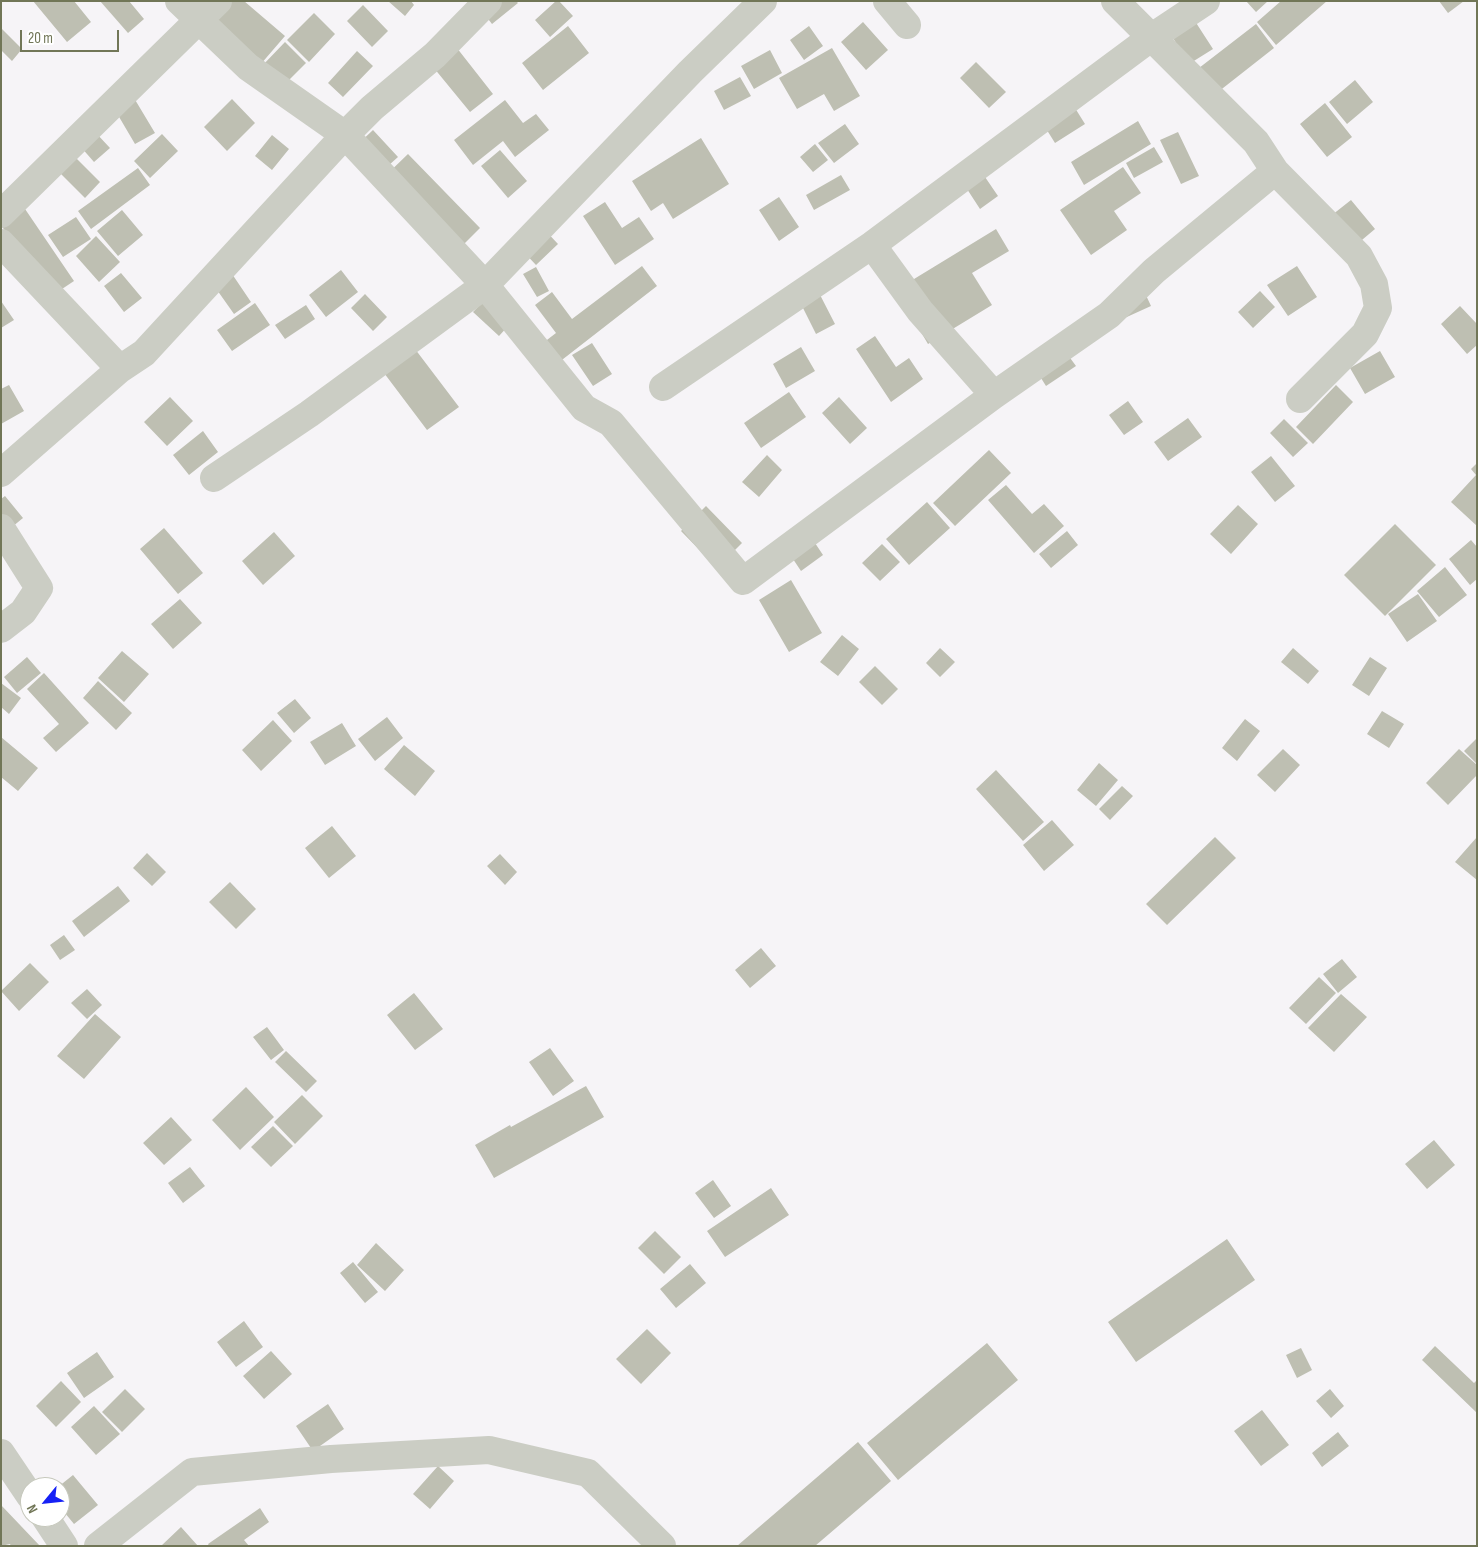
<!DOCTYPE html>
<html>
<head>
<meta charset="utf-8">
<style>
	body { margin:0 }
	#map { position:relative; width:1478px; height:1547px; overflow:hidden; background:#f6f4f7; font-family:"Sofia Sans Condensed",sans-serif }
	canvas { display:block }
	.frame { position:absolute; inset:0; border:2px solid #717657; pointer-events:none }
	.north { position:absolute; left:20px; top:1477px; width:50px; height:50px; box-sizing:border-box; background:#fff; border:1px solid #c6c8bc; border-radius:50%; rotate:242deg; font-size:14px; font-weight:700; line-height:20px; text-align:center; color:#717657 }
	.north::after { content:''; display:block; margin:auto; width:18px; height:22px; background:#1621f5; clip-path:polygon(50% 0,100% 100%,50% 72%,0 100%) }
	.scale { position:absolute; left:20px; top:30px; width:99px; height:22px; box-sizing:border-box; border:2px solid #717657; border-top:0; padding-left:6px; font-size:15px; line-height:18px; white-space:nowrap; color:#717657; -webkit-text-stroke:4px #fff; paint-order:stroke }
</style>
</head>
<body>
<div id="map">
<canvas width="1478" height="1547"></canvas>
<div class="frame"></div>
<div class="north">N</div>
<div class="scale">20 m</div>
</div>
<script>
const ctx = document.querySelector('canvas').getContext('2d');
ctx.lineJoin = 'round';
function fillPath(path, color) { ctx.fillStyle = color; ctx.fill(path, 'evenodd'); }
const toPath = rows => new Path2D(rows.map(r => 'M' + r).join(''));
function strokePath(path, color, width, dash) { ctx.strokeStyle = color; ctx.lineWidth = width; ctx.lineCap = dash ? 'butt' : 'round'; ctx.setLineDash(dash || []); ctx.stroke(path); }
fillPath(toPath([
	[33,1,74,1,91,22,67,42],
	[100,1,129,1,144,19,128,33],
	[222,1,244,1,285,36,254,72,201,26],
	[388,1,411,1,414,5,405,16],
	[487,1,516,1,518,3,492,24,479,7],
	[556,1,559,1,573,16,550,37,535,20],
	[1246,1,1268,1,1256,12],
	[1281,1,1327,1,1276,45,1257,22],
	[1439,1,1464,1,1448,13],
	[363,5,388,31,372,47,347,21],
	[314,13,335,34,309,62,287,40],
	[1191,15,1213,49,1189,64,1168,30],
	[863,22,888,50,866,70,841,42],
	[1256,24,1274,48,1218,92,1199,68],
	[568,26,589,53,543,90,522,63],
	[809,26,823,46,804,60,790,40],
	[1,28,22,49,12,61,1,50],
	[285,42,306,63,282,87,261,67],
	[453,43,493,94,470,112,429,62],
	[832,48,860,96,834,111,824,94,797,109,779,78],
	[770,50,782,73,754,89,741,66],
	[357,51,373,66,343,97,328,83],
	[976,62,1006,92,989,108,960,78],
	[740,77,751,96,724,110,714,91],
	[1355,80,1373,102,1347,124,1329,102],
	[134,98,155,133,135,144,115,110],
	[232,99,255,123,227,151,204,127],
	[505,100,523,123,536,114,549,130,515,157,503,141,473,165,454,140],
	[1325,103,1352,137,1327,157,1300,124],
	[1075,108,1085,124,1055,143,1045,127],
	[1138,121,1151,144,1084,185,1071,162],
	[845,124,859,144,834,163,818,143],
	[373,130,398,157,379,174,355,147],
	[1178,132,1199,176,1181,184,1160,140],
	[96,133,110,148,94,162,80,146],
	[162,134,178,151,150,178,134,161],
	[272,135,289,149,272,170,255,156],
	[701,138,729,184,673,219,663,203,651,211,632,181],
	[815,144,828,160,813,172,800,157],
	[1154,147,1163,162,1134,178,1126,163],
	[500,150,527,181,508,198,481,166],
	[69,151,100,182,85,198,53,166],
	[408,154,480,228,462,246,378,183],
	[1123,167,1141,193,1114,211,1127,230,1091,255,1060,210],
	[138,168,150,185,91,229,78,211],
	[841,175,850,190,814,210,806,195],
	[985,177,998,196,980,209,967,189],
	[779,197,799,227,779,241,759,210],
	[1351,200,1375,229,1356,245,1332,215],
	[605,202,622,228,639,217,654,239,615,265,583,216],
	[23,206,74,281,50,297,1,225],
	[122,210,143,235,118,256,97,231],
	[76,217,91,239,63,257,48,235],
	[542,227,558,244,536,265,520,248],
	[996,229,1009,251,972,273,992,305,928,344,896,290],
	[96,236,120,262,99,282,76,256],
	[642,266,657,286,558,363,543,343,556,333,535,305,552,292,572,319],
	[1297,266,1317,297,1288,316,1267,285],
	[536,267,549,291,537,297,523,274],
	[228,268,251,302,234,314,210,280],
	[341,270,358,292,326,317,309,295],
	[121,273,142,298,124,312,104,286],
	[817,289,835,324,816,334,798,298],
	[494,290,519,314,499,336,473,312],
	[1144,291,1151,306,1118,321],
	[1260,291,1275,307,1253,328,1238,312],
	[365,294,387,317,373,331,351,308],
	[1,301,14,320,1,328],
	[255,303,270,325,232,351,217,330],
	[306,305,315,319,285,339,275,325],
	[1460,306,1477,324,1477,345,1467,354,1441,324],
	[875,336,896,367,909,358,923,379,891,402,856,349],
	[592,343,612,374,593,386,572,355],
	[412,345,459,407,427,430,381,369],
	[801,347,815,371,786,388,773,364],
	[1065,351,1076,366,1046,386,1036,370],
	[1380,351,1395,377,1365,394,1350,368],
	[9,385,24,411,1,424,1,389],
	[1336,385,1353,402,1313,444,1296,427],
	[789,392,806,417,761,448,744,423],
	[170,397,193,421,167,446,144,422],
	[839,397,867,428,850,444,822,413],
	[1128,401,1143,422,1124,435,1109,415],
	[1188,418,1202,437,1168,461,1154,442],
	[1284,419,1308,443,1293,457,1270,433],
	[203,431,218,452,189,475,173,455],
	[989,450,1011,473,955,526,933,503],
	[767,455,782,470,759,497,742,482],
	[1271,456,1295,486,1275,502,1251,472],
	[1477,463,1477,526,1451,502,1476,475,1471,469],
	[1006,485,1032,514,1044,504,1064,526,1034,553,988,500],
	[5,496,23,518,1,536,1,499],
	[927,502,950,528,909,565,886,539],
	[1238,505,1258,524,1231,554,1210,534],
	[706,506,742,543,717,568,681,531],
	[1395,524,1436,565,1385,616,1344,575],
	[164,528,203,573,178,594,140,549],
	[1067,531,1078,545,1051,568,1039,554],
	[274,532,295,556,263,585,242,561],
	[813,540,823,555,801,571,791,556],
	[1471,540,1477,547,1477,579,1470,585,1449,559],
	[882,544,900,562,880,581,862,563],
	[1445,567,1467,595,1439,617,1417,591],
	[791,580,822,633,789,652,759,600],
	[1418,594,1437,621,1407,642,1388,614],
	[180,599,202,623,173,649,151,624],
	[842,635,859,649,838,676,820,662],
	[940,648,955,662,940,677,926,663],
	[1293,648,1319,671,1308,684,1281,662],
	[122,651,149,674,124,702,98,678],
	[27,657,41,673,17,693,4,677],
	[1370,657,1387,668,1369,696,1352,685],
	[875,666,898,689,882,705,859,682],
	[44,673,89,723,56,752,43,738,59,724,27,689],
	[98,681,132,713,116,730,83,698],
	[1,683,21,698,9,714,1,707],
	[295,699,311,718,294,733,277,713],
	[1382,711,1404,724,1389,748,1367,734],
	[387,717,403,738,375,761,358,739],
	[1245,719,1260,731,1237,761,1222,748],
	[273,720,292,741,261,771,242,750],
	[342,723,356,746,325,765,310,742],
	[1,737,38,768,18,791,1,777],
	[1477,738,1477,764,1464,751],
	[404,745,435,771,415,796,384,769],
	[1283,749,1300,765,1275,792,1257,775],
	[1459,749,1477,765,1477,775,1448,805,1426,783],
	[1099,763,1118,780,1096,806,1077,790],
	[996,770,1044,822,1023,841,976,789],
	[1122,786,1133,796,1110,820,1099,809],
	[1052,820,1074,845,1044,871,1023,845],
	[332,826,356,856,329,878,305,848],
	[1215,837,1236,858,1167,925,1146,904],
	[1477,837,1477,880,1455,862],
	[147,853,166,872,152,886,133,868],
	[500,854,517,872,505,885,487,866],
	[230,882,256,909,236,929,209,902],
	[118,886,130,901,84,937,72,921],
	[64,935,75,950,60,960,50,945],
	[761,948,776,966,750,988,735,970],
	[1342,959,1357,977,1338,993,1323,974],
	[30,963,49,982,19,1011,1,991],
	[1319,977,1336,993,1306,1024,1289,1008],
	[87,989,102,1005,87,1019,71,1003],
	[414,993,443,1029,415,1050,387,1015],
	[1341,994,1367,1017,1334,1052,1308,1028],
	[95,1014,121,1037,84,1079,57,1056],
	[267,1027,284,1050,271,1060,253,1037],
	[550,1048,574,1081,553,1096,529,1062],
	[286,1051,317,1081,306,1092,275,1062],
	[586,1086,604,1117,494,1178,475,1145,510,1125,511,1127],
	[246,1087,274,1117,240,1150,212,1120],
	[302,1095,323,1116,295,1144,274,1122],
	[171,1117,192,1140,164,1165,143,1143],
	[273,1126,293,1146,271,1167,251,1147],
	[1434,1140,1455,1165,1427,1189,1405,1164],
	[190,1167,205,1186,183,1203,168,1183],
	[713,1180,731,1206,714,1218,695,1193],
	[771,1188,789,1215,725,1257,707,1231],
	[655,1231,681,1257,664,1274,638,1248],
	[1227,1239,1255,1280,1136,1362,1108,1322],
	[376,1243,404,1270,385,1291,357,1265],
	[353,1262,378,1292,365,1303,340,1273],
	[690,1264,706,1283,676,1308,660,1289],
	[244,1321,263,1347,236,1367,217,1342],
	[647,1329,671,1353,641,1384,616,1359],
	[987,1343,1018,1380,898,1480,867,1443],
	[1435,1346,1474,1383,1477,1380,1477,1413,1422,1360],
	[1301,1348,1312,1370,1297,1378,1286,1355],
	[271,1351,292,1374,264,1399,243,1376],
	[97,1352,114,1377,84,1398,67,1373],
	[61,1381,81,1402,56,1427,36,1406],
	[125,1389,145,1409,122,1432,102,1412],
	[1330,1389,1344,1406,1331,1418,1316,1401],
	[328,1404,344,1429,313,1451,296,1426],
	[94,1406,120,1434,96,1455,71,1427],
	[1262,1410,1289,1445,1261,1466,1234,1431],
	[1338,1432,1349,1446,1322,1467,1312,1453],
	[858,1442,891,1481,815,1546,737,1546],
	[438,1466,454,1481,430,1509,413,1494],
	[73,1475,98,1505,74,1524,60,1507,60,1487,58,1487],
	[1,1505,40,1546,11,1546,10,1544,1,1546],
	[260,1508,269,1522,244,1540,249,1546,209,1546,208,1544],
	[181,1527,198,1546,161,1546]
]), '#bebfb2');
strokePath(toPath([
	[179,1,248,67,345,135,485,285,584,408,611,423,743,581,994,395,1109,315,1154,271,1275,171],
	[887,1,907,25],
	[1115,1,1256,142,1275,171,1359,256,1374,284,1378,308,1365,334,1300,399],
	[1,214,218,1],
	[1,243,120,369],
	[872,245,920,311,994,395],
	[663,387,872,245,1152,37,1206,1],
	[1,473,120,369,144,353,345,135,372,108,435,55,488,1],
	[214,478,309,414,485,285,690,72,763,1],
	[1,528,39,588,23,612,1,629],
	[1,1453,30,1496],
	[45,1517,64,1546],
	[98,1546,192,1472,331,1459,489,1450,588,1473,662,1546]
]), '#cbcdc4', 28);
</script>
</body>
</html>
